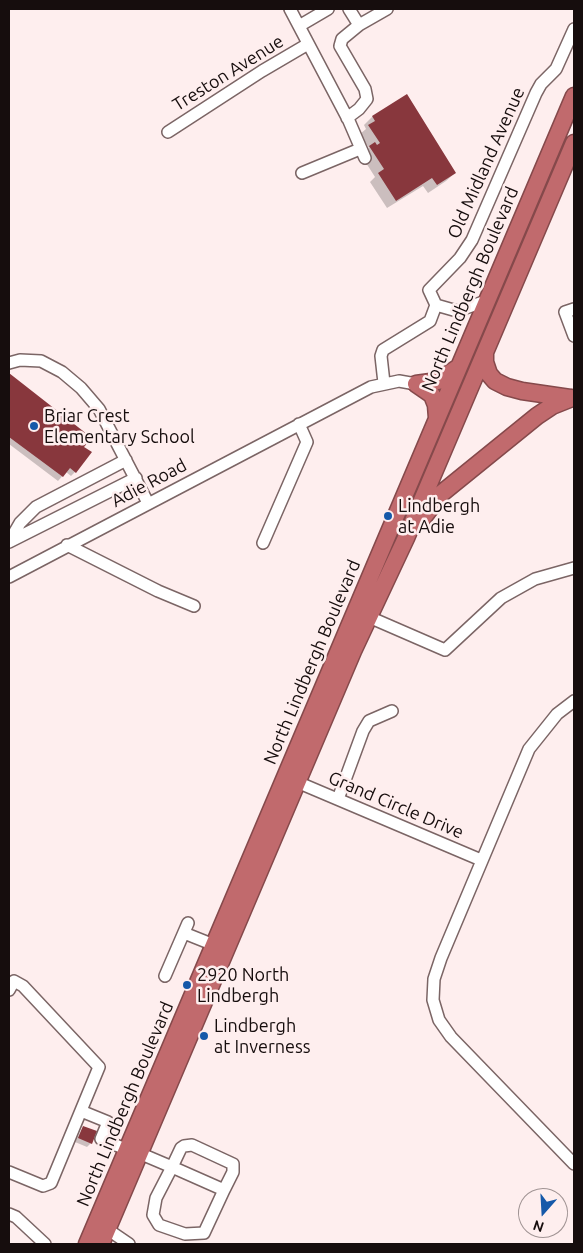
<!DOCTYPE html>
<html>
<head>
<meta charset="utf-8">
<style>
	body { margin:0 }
	#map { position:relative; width:583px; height:1253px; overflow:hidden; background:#feeeee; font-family:Ubuntu,sans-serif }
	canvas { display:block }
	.frame { position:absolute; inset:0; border:10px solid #160d0d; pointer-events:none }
	.north { position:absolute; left:518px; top:1188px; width:50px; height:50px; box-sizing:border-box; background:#feeeee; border:1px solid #a19494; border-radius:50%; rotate:199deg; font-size:14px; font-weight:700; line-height:20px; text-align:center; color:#160d0d }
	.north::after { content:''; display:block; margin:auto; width:18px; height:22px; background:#1659a9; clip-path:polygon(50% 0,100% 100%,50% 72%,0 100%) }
</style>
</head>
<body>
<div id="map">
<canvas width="583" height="1253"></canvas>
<div class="frame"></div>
<div class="north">N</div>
</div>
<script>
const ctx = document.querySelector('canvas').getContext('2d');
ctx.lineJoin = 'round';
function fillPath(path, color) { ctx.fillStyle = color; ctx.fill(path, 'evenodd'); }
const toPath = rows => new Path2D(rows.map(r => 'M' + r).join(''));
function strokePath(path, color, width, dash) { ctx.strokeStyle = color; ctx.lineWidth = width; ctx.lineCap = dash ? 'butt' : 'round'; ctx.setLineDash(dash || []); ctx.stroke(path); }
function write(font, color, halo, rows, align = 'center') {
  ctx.font = font + ' Ubuntu,sans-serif'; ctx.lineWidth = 5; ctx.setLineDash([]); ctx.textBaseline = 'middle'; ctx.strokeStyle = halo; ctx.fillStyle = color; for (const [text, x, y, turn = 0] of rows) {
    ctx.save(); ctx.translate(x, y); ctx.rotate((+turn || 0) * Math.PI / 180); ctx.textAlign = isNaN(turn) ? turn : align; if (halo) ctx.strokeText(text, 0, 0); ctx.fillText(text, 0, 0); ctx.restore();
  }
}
fillPath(toPath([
	[407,96,455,173,446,181,428,193,423,186,387,208,370,182,375,177,361,155,369,148,360,134,366,129,364,125,372,117],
	[9,375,90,438,82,447,75,472,71,476,66,472,58,481,9,444],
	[83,1127,91,1143,87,1147,75,1142]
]), '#0003');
fillPath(toPath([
	[407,94,456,173,437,185,432,178,396,201,378,173,384,169,369,146,375,142,377,145,380,143,368,125,375,121,372,116],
	[9,373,92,438,84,447,92,452,76,473,70,468,63,477,9,437],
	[83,1126,97,1131,92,1144,78,1138]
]), '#88373d');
const minor = toPath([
	[290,9,349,121,365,158],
	[349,9,359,25,387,9],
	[299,26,328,9],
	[347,118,359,109,367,99,365,89,340,46,342,39,359,25],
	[168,132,262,71,308,44],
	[302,173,360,149],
	[436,305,457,311,486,301],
	[574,309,565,312,574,336],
	[9,363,20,360,41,361,62,372,81,388,99,409,148,503],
	[384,383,381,356,383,350,430,321,436,305,429,290,460,258,472,240,536,93,541,84,556,69,574,29],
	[9,542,20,523,36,507,126,460],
	[9,542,136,478],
	[263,543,307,442,299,424],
	[67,545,158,591,194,606],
	[9,577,371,387,399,381,416,384],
	[369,617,445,650,501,598,535,579,574,568],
	[574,701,557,714,529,749,441,958,434,979,433,1000,439,1020,451,1037,574,1164],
	[297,782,481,860],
	[338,799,363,731,369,721,392,711],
	[184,933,214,945],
	[165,976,188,923],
	[9,990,14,981,23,986,99,1067,51,1183,43,1186,9,1172],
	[81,1111,108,1122,101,1139,128,1150],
	[139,1153,172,1167,224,1190,204,1233,185,1234,159,1225,153,1215,156,1198,172,1167,181,1148,184,1146,192,1145,233,1164,233,1172,224,1190],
	[9,1214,16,1217,45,1244],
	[107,1229,129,1244]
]);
const highway = toPath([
	[485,353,485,362,489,374,495,381,507,387,522,391,570,398],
	[416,384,438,381,459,367],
	[416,384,432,395,436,405,437,418],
	[419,523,442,493,537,416,552,406,572,398],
	[87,1244,574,96],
	[101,1244,353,651,406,538,574,143]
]);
strokePath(minor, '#7b6565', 14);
strokePath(highway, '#85494b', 19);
strokePath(minor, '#fff', 11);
strokePath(highway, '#c16a6d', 16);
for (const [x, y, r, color] of [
	[34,426,5,"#1659a9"],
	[388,516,5,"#1659a9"],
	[187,985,5,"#1659a9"],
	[204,1036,5,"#1659a9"]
]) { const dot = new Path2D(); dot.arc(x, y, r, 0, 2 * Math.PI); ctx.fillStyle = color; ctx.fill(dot); strokePath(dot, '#feeeee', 2); }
write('18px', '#160d0d', '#feeeee', [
	["Treston Avenue",228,73,-32],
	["Old Midland Avenue",486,163,-66],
	["North Lindbergh Boulevard",470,289,-67],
	["Adie Road",149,483,-28],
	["North Lindbergh Boulevard",312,662,-67],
	["Grand Circle Drive",396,805,23],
	["North Lindbergh Boulevard",125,1104,-67]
]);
write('18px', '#160d0d', '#feeeee', [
	["Briar Crest",44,416],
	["Elementary School",44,437],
	["Lindbergh",398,506],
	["at Adie",398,527],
	["2920 North",197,975],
	["Lindbergh",197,996],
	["Lindbergh",214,1026],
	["at Inverness",214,1047]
], 'left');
</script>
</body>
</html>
